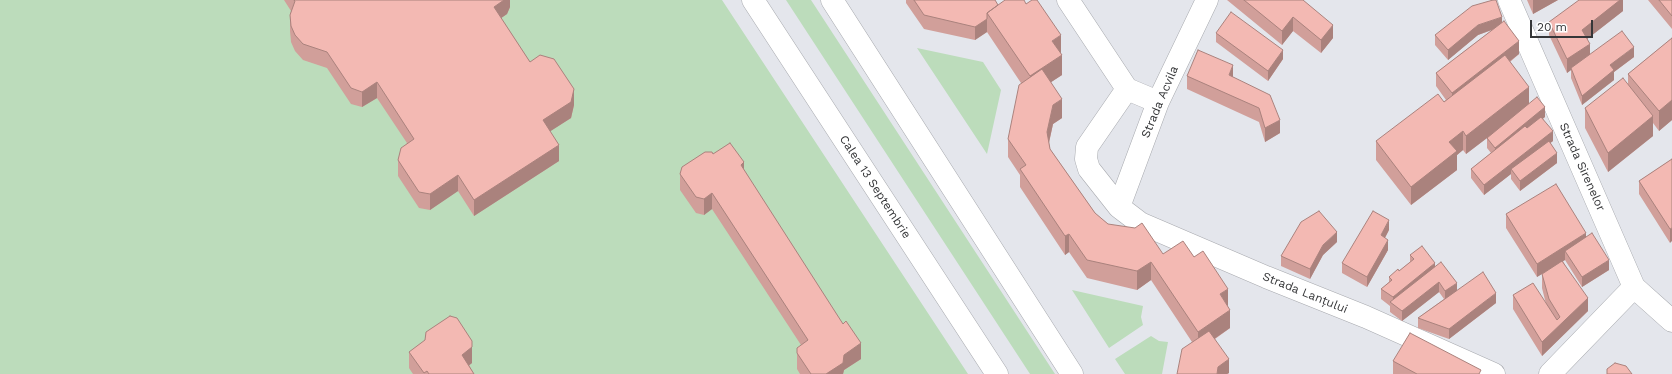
<!DOCTYPE html>
<html>
<head>
<meta charset="utf-8">
<style>
	body { margin:0 }
	#map { position:relative; width:1672px; height:374px; overflow:hidden; background:#e4e6ec; font-family:"Work Sans",sans-serif }
	canvas { display:block }
	.scale { position:absolute; left:1530px; top:20px; width:63px; height:18px; box-sizing:border-box; border:2px solid #353638; border-top:0; padding-left:5px; font-size:12px; line-height:14px; white-space:nowrap; color:#353638; -webkit-text-stroke:3px #fff; paint-order:stroke }
</style>
</head>
<body>
<div id="map">
<canvas width="1672" height="374"></canvas>
<div class="scale">20 m</div>
</div>
<script>
const ctx = document.querySelector('canvas').getContext('2d');
ctx.lineJoin = 'round';
function fillPath(path, color) { ctx.fillStyle = color; ctx.fill(path, 'evenodd'); }
const toPath = rows => new Path2D(rows.map(r => 'M' + r).join(''));
function strokePath(path, color, width, dash) { ctx.strokeStyle = color; ctx.lineWidth = width; ctx.lineCap = dash ? 'butt' : 'round'; ctx.setLineDash(dash || []); ctx.stroke(path); }
function write(font, color, halo, rows, align = 'center') {
  ctx.font = font + ' "Work Sans",sans-serif'; ctx.lineWidth = 3.5; ctx.setLineDash([]); ctx.textBaseline = 'middle'; ctx.strokeStyle = halo; ctx.fillStyle = color; for (const [text, x, y, turn = 0] of rows) {
    ctx.save(); ctx.translate(x, y); ctx.rotate((+turn || 0) * Math.PI / 180); ctx.textAlign = isNaN(turn) ? turn : align; if (halo) ctx.strokeText(text, 0, 0); ctx.fillText(text, 0, 0); ctx.restore();
  }
}
fillPath(toPath([
	[0,0,722,0,968,374,0,374],
	[786,0,811,0,1055,374,1030,374],
	[917,48,983,62,1001,90,987,154],
	[1072,290,1143,306,1141,317,1143,325,1109,348],
	[1151,336,1159,341,1168,342,1162,374,1125,374,1115,359]
]), '#bcdcbb');
const minor = toPath([
	[1068,0,1127,89,1158,102],
	[1509,0,1634,287,1672,321],
	[1127,89,1087,147,1086,159,1089,169,1119,207,1140,223,1266,277,1366,317,1494,374],
	[1119,207,1158,102,1207,0],
	[1550,374,1634,287]
]);
const major = toPath([
	[753,0,997,374],
	[832,0,1072,374]
]);
strokePath(minor, '#a7a9ae', 23);
strokePath(major, '#a7a9ae', 23);
strokePath(minor, '#fff', 22);
strokePath(major, '#fff', 22);
fillPath(toPath([
	[284,0,510,0,510,7,507,14,501,18,530,62,574,105,571,118,550,131,559,161,474,216,458,191,430,210,419,208,398,176,398,160,407,143,377,98,362,107,351,104,327,68,303,60,295,51,291,42,290,31,290,15,291,11],
	[906,0,995,0,998,5,1061,53,1062,75,1051,82,1062,118,1053,124,1049,143,1050,149,1095,213,1108,224,1163,254,1228,307,1230,328,1215,339,1229,373,1227,374,1177,374,1192,342,1151,280,1137,290,1087,278,1069,252,1065,255,1020,187,1020,175,1008,157,1008,139,1021,83,987,32,975,40,924,29,906,3],
	[1227,0,1303,0,1333,38,1321,53,1293,31,1282,45],
	[1527,0,1558,0,1533,14],
	[1623,0,1623,11,1587,39,1590,54,1634,57,1614,72,1614,80,1582,105,1571,78,1571,70,1567,73,1549,35,1549,22],
	[1648,0,1672,0,1672,29],
	[1502,22,1519,54,1510,62,1529,103,1545,117,1543,118,1553,141,1550,143,1557,163,1520,191,1511,179,1511,174,1484,195,1471,178,1471,169,1491,153,1487,148,1487,138,1466,154,1463,150,1457,155,1457,170,1411,205,1376,160,1376,141,1446,100,1436,86,1436,73,1492,30,1478,35,1448,60,1435,45,1435,35],
	[1216,33,1283,59,1268,81,1216,42],
	[1672,38,1672,120,1659,131,1653,123,1653,136,1608,172,1585,128,1585,108,1628,85,1628,74],
	[1187,76,1233,77,1280,133,1265,142,1259,122,1187,89],
	[713,154,744,171,861,359,844,370,843,374,800,374,797,369,797,353,801,345,712,209,704,215,696,213,680,190,680,174],
	[1672,159,1670,243,1639,194,1639,181],
	[1506,214,1586,237,1609,270,1582,287,1565,260,1563,261,1588,311,1542,356,1513,309,1513,295,1546,304,1542,288,1542,274,1551,268,1537,277,1506,228],
	[1389,230,1385,238,1388,250,1367,287,1342,273,1342,263],
	[1337,242,1323,255,1310,279,1281,266,1281,256],
	[1410,255,1435,267,1457,291,1496,303,1449,339,1418,328,1418,318,1444,299,1439,292,1402,321,1390,312,1390,306,1381,299,1381,289,1389,282,1389,277,1399,271,1410,262],
	[409,352,472,363,469,365,474,374,413,374,409,368],
	[1393,361,1481,374,1393,374]
]), '#d19f9a');
fillPath(toPath([
	[504,0,510,0,510,7,507,14,494,23,494,7],
	[1533,0,1558,0,1533,14],
	[1618,0,1623,0,1623,11,1582,43,1582,30],
	[1293,17,1293,31,1282,45,1282,31],
	[1502,17,1502,26,1478,35,1448,60,1448,50,1478,25],
	[987,19,987,32,975,40,975,27],
	[1333,25,1333,38,1321,53,1321,40],
	[1061,35,1061,55,1052,41],
	[1519,41,1519,54,1452,106,1452,93],
	[1590,44,1590,57,1571,68,1571,70,1567,73,1567,59],
	[1634,47,1634,57,1614,72,1614,80,1582,105,1582,96,1610,65],
	[1283,50,1283,59,1268,81,1268,71],
	[1062,55,1062,75,1030,96,1030,76],
	[1233,65,1233,79,1229,75],
	[377,82,377,98,362,107,362,92],
	[1529,87,1529,106,1466,154,1466,136],
	[574,89,574,105,571,118,543,136,543,120],
	[1062,99,1062,118,1053,124,1047,151,1047,132,1053,105],
	[1672,100,1672,120,1659,131,1659,111],
	[1545,107,1545,117,1495,157,1495,148],
	[1653,116,1653,136,1608,172,1608,153],
	[1280,120,1280,133,1265,142,1265,128],
	[1463,131,1463,150,1457,155,1457,170,1411,205,1411,187,1449,142],
	[1553,131,1553,141,1513,172,1511,169,1511,174,1484,195,1484,185],
	[559,145,559,161,474,216,474,200],
	[1557,153,1557,163,1520,191,1520,181],
	[744,162,744,178,741,165],
	[458,175,458,191,430,210,430,194],
	[712,193,712,209,704,215,704,199],
	[1389,220,1389,230,1381,245,1381,235],
	[1672,228,1672,241,1670,243,1670,229],
	[1337,232,1337,242,1323,255,1310,279,1310,269,1323,245],
	[1586,233,1586,247,1565,251,1565,260,1537,277,1537,264],
	[1069,234,1069,252,1065,255,1065,236],
	[1388,240,1388,250,1367,287,1367,277],
	[1609,260,1609,270,1582,287,1582,277],
	[1151,262,1151,280,1137,290,1137,271],
	[1435,263,1435,273,1393,304,1393,297],
	[1439,282,1439,292,1402,321,1402,311],
	[1457,283,1457,293,1445,301,1445,291],
	[1228,289,1228,307,1220,294],
	[1496,293,1496,303,1449,339,1449,329],
	[1588,298,1588,311,1542,356,1542,342],
	[1230,310,1230,328,1198,350,1198,332],
	[472,341,472,363,462,371,462,355],
	[861,343,861,359,844,370,843,374,826,374,844,355],
	[1229,359,1229,373,1227,374,1217,374,1218,367]
]), '#aa827d');
const building = toPath([
	[294,0,504,0,494,7,530,62,540,55,554,59,574,89,571,102,543,120,559,145,474,200,458,175,430,194,419,192,398,160,401,148,414,139,377,82,362,92,351,88,327,52,303,44,295,35,291,26,290,15,295,1,294,0],
	[914,0,995,0,998,5,987,13,987,19,975,27,924,15,914,0],
	[1005,0,1024,0,1026,4,1032,0,1037,0,1061,35,1052,41,1062,55,1030,76,987,13,1005,0],
	[1244,0,1303,0,1333,25,1321,40,1293,17,1282,31,1244,0],
	[1493,0,1496,0,1502,17,1478,25,1448,50,1435,35,1472,6,1493,0],
	[1579,0,1620,0,1582,30,1590,44,1567,59,1549,22,1579,0],
	[1659,0,1672,0,1672,16,1659,0],
	[1231,12,1283,50,1268,71,1216,33,1231,12],
	[1504,21,1519,41,1452,93,1436,73,1504,21],
	[1622,31,1634,47,1610,65,1614,70,1582,96,1571,68,1622,31],
	[1672,38,1672,100,1659,111,1628,74,1672,38],
	[1198,50,1233,65,1229,75,1270,95,1280,120,1265,128,1259,108,1187,76,1198,50],
	[1505,55,1529,87,1466,136,1463,131,1449,142,1457,151,1411,187,1376,141,1438,94,1444,102,1505,55],
	[1042,69,1062,99,1053,105,1047,132,1050,149,1095,213,1108,224,1135,228,1142,223,1163,254,1183,241,1194,257,1203,251,1228,289,1220,294,1230,310,1198,332,1151,262,1137,271,1087,260,1069,234,1065,236,1020,169,1026,165,1008,139,1019,85,1042,69],
	[1623,78,1653,116,1608,153,1585,108,1623,78],
	[1537,97,1545,107,1495,148,1487,138,1537,97],
	[1541,117,1553,131,1484,185,1471,169,1525,126,1527,128,1541,117],
	[1549,141,1557,153,1520,181,1511,169,1549,141],
	[730,143,744,162,741,165,843,324,846,321,861,343,844,355,843,363,826,374,811,374,797,353,797,348,808,340,712,193,704,199,696,197,680,174,682,167,705,152,712,152,713,154,730,143],
	[1672,159,1672,228,1670,229,1639,181,1672,159],
	[1556,184,1586,233,1537,264,1506,214,1556,184],
	[1319,211,1337,232,1323,245,1310,269,1281,256,1301,222,1319,211],
	[1373,211,1389,220,1381,235,1388,240,1367,277,1342,263,1373,211],
	[1592,233,1609,260,1582,277,1565,251,1592,233],
	[1422,246,1435,263,1393,297,1381,289,1392,280,1389,277,1398,269,1399,271,1414,259,1410,255,1422,246],
	[1562,261,1588,298,1542,342,1513,295,1533,283,1557,320,1560,317,1549,299,1542,274,1562,261],
	[1441,262,1457,283,1445,291,1439,282,1402,311,1390,302,1441,262],
	[1483,272,1496,293,1449,329,1418,318,1483,272],
	[450,316,457,318,472,341,472,347,462,355,474,374,429,374,427,371,424,373,409,352,425,340,426,332,450,316],
	[1209,331,1229,359,1218,367,1217,374,1177,374,1182,349,1209,331],
	[1410,333,1481,370,1479,374,1417,374,1393,361,1410,333],
	[1615,363,1626,366,1632,374,1607,374,1607,369,1615,363]
]);
fillPath(building, '#f3b9b3');
strokePath(building, '#aa827d', 1);
write('12px', '#353638', '#fff', [
	["Strada Acvila",1160,102,-67],
	["Strada Sirenelor",1582,167,66],
	["Calea 13 Septembrie",875,187,57],
	["Strada Lanțului",1305,293,22]
]);
</script>
</body>
</html>
